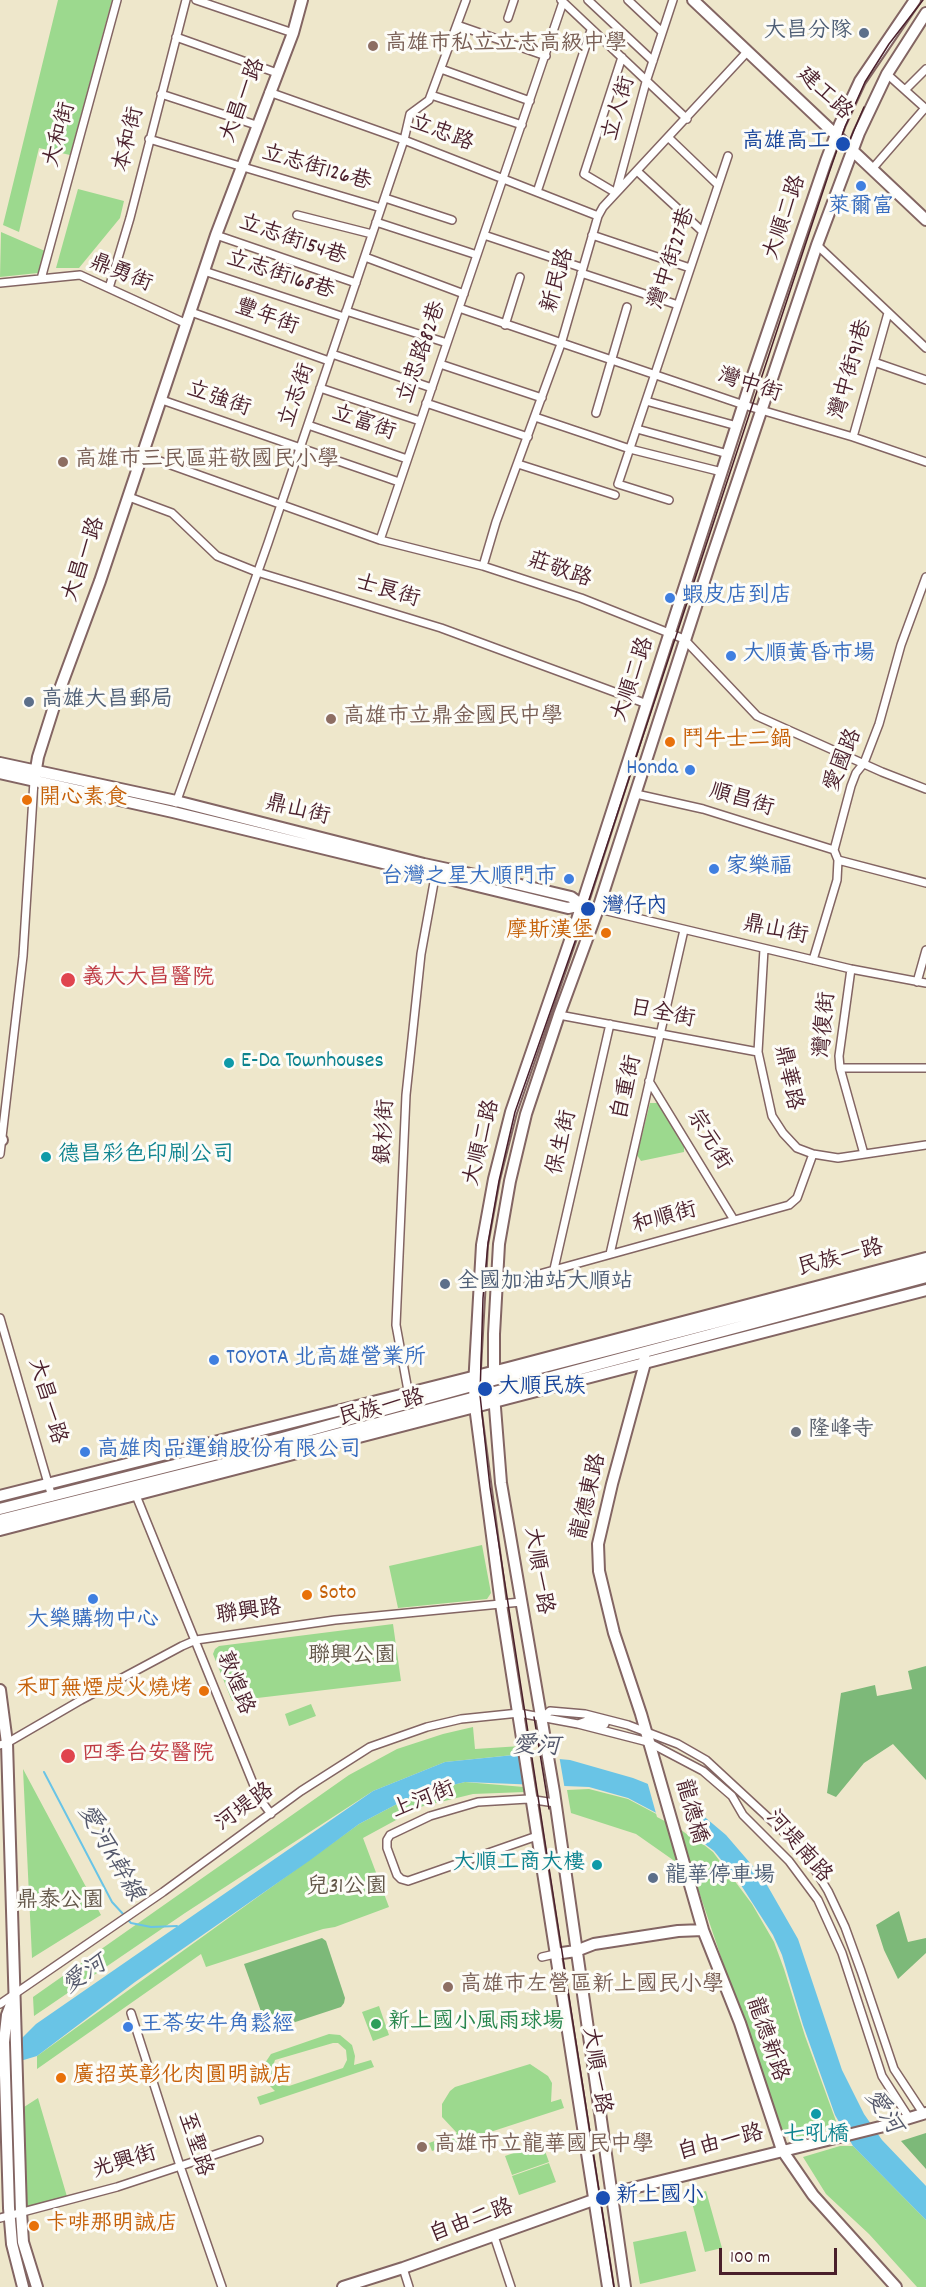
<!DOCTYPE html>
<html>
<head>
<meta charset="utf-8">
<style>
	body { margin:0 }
	#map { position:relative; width:926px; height:2287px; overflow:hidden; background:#eee7cb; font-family:Dekko,sans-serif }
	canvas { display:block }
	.scale { position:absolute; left:719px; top:2248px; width:118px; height:27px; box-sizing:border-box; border:3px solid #4a1f2b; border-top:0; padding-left:8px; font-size:18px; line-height:21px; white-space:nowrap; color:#4a1f2b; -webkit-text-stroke:4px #fdfcf7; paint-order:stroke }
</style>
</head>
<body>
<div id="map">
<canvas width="926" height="2287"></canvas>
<div class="scale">100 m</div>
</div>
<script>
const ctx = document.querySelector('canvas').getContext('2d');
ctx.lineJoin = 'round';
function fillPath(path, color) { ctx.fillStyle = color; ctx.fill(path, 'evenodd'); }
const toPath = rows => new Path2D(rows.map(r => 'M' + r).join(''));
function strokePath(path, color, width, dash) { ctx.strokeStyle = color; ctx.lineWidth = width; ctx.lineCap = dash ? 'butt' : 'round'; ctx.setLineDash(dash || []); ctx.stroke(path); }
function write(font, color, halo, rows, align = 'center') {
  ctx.font = font + ' Dekko,"LXGW WenKai TC",sans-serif'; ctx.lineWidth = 6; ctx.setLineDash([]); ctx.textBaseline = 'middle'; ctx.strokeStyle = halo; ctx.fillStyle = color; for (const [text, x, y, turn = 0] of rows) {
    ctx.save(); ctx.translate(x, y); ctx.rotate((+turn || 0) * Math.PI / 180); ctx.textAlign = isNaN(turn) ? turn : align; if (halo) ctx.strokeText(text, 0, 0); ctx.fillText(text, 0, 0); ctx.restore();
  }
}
fillPath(toPath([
	[58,0,112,0,70,155,39,148,19,232,3,225],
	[78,189,124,201,120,218,79,268,56,268],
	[1,232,45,251,38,273,0,277],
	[650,1103,658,1103,684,1145,684,1152,641,1161,637,1155],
	[482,1545,491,1593,487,1599,398,1608,389,1566],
	[393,1624,401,1681,232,1701,213,1654,215,1649,219,1646],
	[311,1704,316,1716,289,1726,285,1714],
	[473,1727,475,1749,521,1746,523,1754,445,1762,373,1791,185,1913,34,2016,33,1997,349,1775,397,1749,443,1734],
	[23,1769,101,1915,32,1958],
	[465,1782,524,1787,525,1792,473,1794,420,1807,363,1838,389,1907,335,1927,323,1929,206,1967,201,1954,37,2069,37,2056,359,1824,416,1794],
	[589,1789,628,1799,681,1827,713,1852,752,1904,774,1942,784,1969,805,2036,836,2121,830,2129,794,2139,788,2137,779,2129,693,1874,636,1834,571,1813,567,1790],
	[379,2006,389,2035,373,2041,362,2012],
	[329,2034,340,2035,352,2045,355,2056,354,2065,371,2060,374,2067,260,2105,257,2097,275,2091,266,2082,263,2072,265,2063,271,2054],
	[333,2043,338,2043,346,2050,347,2060,343,2068,289,2086,280,2085,274,2080,272,2069,275,2060],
	[530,2064,548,2076,552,2083,551,2102,561,2099,564,2108,432,2151,429,2143,457,2133,442,2117,442,2104,450,2091,455,2087],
	[38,2098,68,2200,27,2211,24,2107],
	[542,2143,549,2162,512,2175,505,2156],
	[840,2146,853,2146,926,2220,926,2287,917,2287,869,2234,826,2194,803,2157],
	[549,2163,556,2182,519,2195,512,2176],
	[706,2191,722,2248,705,2252,690,2195],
	[686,2231,696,2271,640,2284,633,2242]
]), '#9cd98e');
fillPath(toPath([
	[926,1666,926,1780,893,1744,864,1763,836,1797,827,1793,841,1693,875,1685,877,1696,912,1689,908,1671],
	[899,1911,908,1942,926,1938,926,1953,898,1979,884,1950,876,1925],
	[322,1938,326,1941,345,1998,344,2003,341,2007,268,2031,244,1964],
	[926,2133,926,2169,901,2141]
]), '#7db979');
fillPath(toPath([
	[514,1755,570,1760,633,1778,681,1797,726,1835,763,1878,798,1939,842,2070,864,2114,882,2140,926,2186,926,2220,853,2146,835,2115,803,2025,782,1955,773,1935,739,1882,714,1851,681,1826,628,1798,589,1787,465,1782,416,1794,359,1824,309,1861,135,1982,37,2056,0,2067,0,2060,36,2024,373,1791,445,1762]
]), '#69c4e6');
fillPath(toPath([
	[521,1752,559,1755,565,1790,526,1789],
	[647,1781,680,1794,693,1839,680,1829,657,1817]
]), '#eee7cb');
strokePath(toPath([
	[44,1772,112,1902,124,1915],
	[128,1920,131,1923,151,1927,177,1926]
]), '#69c4e6', 2);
const street = toPath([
	[196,0,293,33],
	[561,0,687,119],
	[588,0,653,61],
	[628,0,662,32],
	[508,18,514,0],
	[457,25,546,56],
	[176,37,277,73],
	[622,57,584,174,616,193,646,82,673,0],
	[441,69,530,101],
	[887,74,926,109],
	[905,90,926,69],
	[269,92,404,140,598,216],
	[161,94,256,125],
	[431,95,522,125],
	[669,138,717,184],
	[149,139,381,208],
	[873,168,925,108],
	[637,171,702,231],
	[537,192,591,30],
	[385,198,452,220],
	[297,215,372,234],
	[376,222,477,255],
	[216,235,356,283],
	[484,235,583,268],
	[592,235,690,268],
	[817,245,926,348],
	[365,257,464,294],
	[204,271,344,317],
	[581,273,678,305],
	[41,279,117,0],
	[0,283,80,275,187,324],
	[109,288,130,218,186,0],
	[459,308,744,405,853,437,926,462],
	[346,311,447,343],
	[191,312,329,361],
	[505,325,520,277],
	[332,354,432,388],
	[874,362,926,380],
	[440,364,542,398],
	[320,388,420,421],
	[162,400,399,482],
	[646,401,737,426],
	[426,403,528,437],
	[596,413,627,307],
	[535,417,630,449,722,472],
	[308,425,407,459],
	[637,429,728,454],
	[853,437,888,313],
	[143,455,380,540,483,566,581,598,684,639,757,716,882,772,926,789],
	[518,464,615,495],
	[129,497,172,513,217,556,257,572,441,628,647,704],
	[669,500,618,484,728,156],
	[380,540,563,2],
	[483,566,496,522,561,344,598,216,603,207,747,52],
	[636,794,703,809,834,850],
	[176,803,268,543,404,140,410,114,429,100,466,0],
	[838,860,926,883],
	[582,905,851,969,926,983],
	[764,949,758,1052,772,1116,783,1133,797,1148,813,1154,838,1158,926,1145],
	[813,960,837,880,838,860,834,850,851,786,856,773,864,763,879,724,901,645,926,577],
	[851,969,839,1056,840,1068,864,1154],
	[917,982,926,950],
	[559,1015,758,1052],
	[840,1068,926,1068],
	[649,1081,734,1220],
	[0,1154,23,956,34,781],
	[610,1254,684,930],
	[554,1269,610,1024],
	[496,1286,789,1205,797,1198,813,1154],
	[0,1318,52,1497],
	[409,1396,396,1325,406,1095,421,954,435,877,438,875],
	[135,1493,259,1798,271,1814],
	[542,1718,550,1711,585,1714,628,1725,678,1744,706,1760,787,1835,812,1865,828,1891,845,1927,861,1971,894,2069,923,2113],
	[578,1724,589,1720,605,1724],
	[0,1745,7,1743,81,1700,182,1646,196,1640,335,1620,521,1602],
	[537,1836,408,1881,401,1879,397,1875,387,1848,387,1840,390,1835,430,1816,478,1802,528,1799,555,1803],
	[542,1957,555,1954],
	[0,2004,163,1892,301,1791,370,1747,427,1727,461,1719,519,1713,578,1724,648,1742,703,1771,732,1796,743,1815,789,1861,818,1900,842,1953,882,2076,909,2118],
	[131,2013,180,2166,222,2287],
	[0,2218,117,2187,259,2140],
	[494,2236,511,2287],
	[403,2268,409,2287]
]);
const secondary = toPath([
	[693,0,926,220],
	[0,763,176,801,424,864,508,882,571,897,582,905],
	[0,773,173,812,568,908,582,905],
	[34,781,38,757,57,697,100,581,216,235,293,33,302,0],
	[0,1140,2,1140],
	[644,1355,645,1363,612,1484,598,1544,599,1571,614,1633,641,1714,703,1930],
	[494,1379,494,1334,499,1244,510,1181,526,1114,559,1015,598,909,711,560,817,245,859,133,887,74,926,13],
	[494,1395,501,1483,554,1792,625,2287],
	[0,1690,7,1743,21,2212,23,2242,37,2287],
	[555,1954,576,1951,594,1944,678,1931,703,1930,740,2023,782,2150,813,2195,896,2287],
	[13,1999,7,2015,4,2042,9,2208,12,2244,23,2287],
	[343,2287,403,2268,613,2193,880,2127,926,2113],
	[608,2287,501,1604,475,1406,474,1386,482,1245,494,1179,511,1112,575,926,753,375,826,161,840,124,860,81,915,0]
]);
const primary = toPath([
	[0,1496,508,1368,926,1258],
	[0,1509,282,1438,494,1380,926,1268],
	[0,1520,235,1461,926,1277],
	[0,1530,926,1290]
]);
strokePath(street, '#836563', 10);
strokePath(secondary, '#836563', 14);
strokePath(primary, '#836563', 14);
strokePath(street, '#fff', 7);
strokePath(secondary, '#fff', 10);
strokePath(primary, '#fff', 10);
strokePath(toPath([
	[845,151,864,107],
	[534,1717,549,1809],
	[614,2287,490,1487,480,1395,483,1298,488,1243,499,1181,515,1112,578,933,829,173,845,127,865,82,889,44,923,0]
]), '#4a1f2b', 1.5);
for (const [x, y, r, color] of [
	[864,33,6,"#5c6f8a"],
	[373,46,6,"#8d6e63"],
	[843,144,8,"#1a4fb4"],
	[861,186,6,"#3f7fe0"],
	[63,462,6,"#8d6e63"],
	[670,598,6,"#3f7fe0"],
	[731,656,6,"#3f7fe0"],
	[29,702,6,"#5c6f8a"],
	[331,719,6,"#8d6e63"],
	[670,742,6,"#e8710a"],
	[690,770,6,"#3f7fe0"],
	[27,800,6,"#e8710a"],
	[714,869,6,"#3f7fe0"],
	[569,879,6,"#3f7fe0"],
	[588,909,8,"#1a4fb4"],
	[606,933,6,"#e8710a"],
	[68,980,8,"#e0444e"],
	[229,1063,6,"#0f9aa8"],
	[46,1157,6,"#0f9aa8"],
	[445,1284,6,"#5c6f8a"],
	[214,1360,6,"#3f7fe0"],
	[485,1389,8,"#1a4fb4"],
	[796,1432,6,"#6b7280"],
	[85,1452,6,"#3f7fe0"],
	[307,1595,6,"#e8710a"],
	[93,1599,6,"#3f7fe0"],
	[204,1691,6,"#e8710a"],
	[68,1756,8,"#e0444e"],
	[597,1865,6,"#0f9aa8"],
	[653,1878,6,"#5c6f8a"],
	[448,1987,6,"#8d6e63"],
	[376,2024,6,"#2e9e5b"],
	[128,2027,6,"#3f7fe0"],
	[61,2078,6,"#e8710a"],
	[816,2114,6,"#0f9aa8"],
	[422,2147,6,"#8d6e63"],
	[603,2198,8,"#1a4fb4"],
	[34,2226,6,"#e8710a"]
]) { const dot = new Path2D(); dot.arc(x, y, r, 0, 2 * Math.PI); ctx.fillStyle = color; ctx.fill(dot); strokePath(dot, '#fdfcf7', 2); }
write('22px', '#4e5e75', '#fdfcf7', [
	["大昌分隊",852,33,"right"],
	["高雄大昌郵局",41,702],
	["全國加油站大順站",457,1284],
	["龍華停車場",665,1878]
], 'left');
write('22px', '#785e54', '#fdfcf7', [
	["高雄市私立立志高級中學",385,46],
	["高雄市三民區莊敬國民小學",75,462],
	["高雄市立鼎金國民中學",343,719],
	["高雄市左營區新上國民小學",460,1987],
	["高雄市立龍華國民中學",434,2147]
], 'left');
write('22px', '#4a1f2b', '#fdfcf7', [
	["建工路",823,95,43],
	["大昌一路",245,101,-69],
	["立人街",621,109,-74],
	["大和街",62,135,-75],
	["立忠路",441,135,21],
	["本和街",131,140,-76],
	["立志街126巷",316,170,16],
	["大順二路",787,218,-71],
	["立志街154巷",292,242,19],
	["灣中街27巷",674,259,-72],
	["鼎勇街",120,275,22],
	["立志街168巷",280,277,18],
	["新民路",560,281,-74],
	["豐年街",266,319,20],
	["立忠路82巷",424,353,-71],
	["灣中街91巷",853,370,-74],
	["灣中街",749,387,18],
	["立志街",299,396,-71],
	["立強街",218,401,19],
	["立富街",363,425,19],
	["大昌一路",86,560,-71],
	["莊敬路",559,572,19],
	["士良街",387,593,17],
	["大順二路",635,680,-71],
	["愛國路",845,761,-68],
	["順昌街",741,802,17],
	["鼎山街",297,812,14],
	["鼎山街",775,932,12],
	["日全街",662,1016,11],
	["灣復街",827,1025,-85],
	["鼎華路",786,1078,78],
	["自重街",629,1088,-77],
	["銀杉街",387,1132,-87],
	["宗元街",707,1141,59],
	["大順二路",484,1143,-76],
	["保生街",564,1143,-77],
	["和順街",665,1220,-15],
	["民族一路",841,1260,-15],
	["大昌一路",45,1402,74],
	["民族一路",382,1410,-15],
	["龍德東路",591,1497,-77],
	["大順一路",536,1571,81],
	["聯興路",249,1614,-8],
	["敦煌路",233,1684,68],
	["上河街",424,1802,-21],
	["河堤路",246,1809,-36],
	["龍德橋",689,1812,74],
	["河堤南路",797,1848,49],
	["龍德新路",765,2040,71],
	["大順一路",594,2071,81],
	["至聖路",193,2145,72],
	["自由一路",721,2145,-14],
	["光興街",125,2164,-17],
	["自由二路",472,2223,-20]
]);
write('22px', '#164399', '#fdfcf7', [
	["高雄高工",830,144,"right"],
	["灣仔內",602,909],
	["大順民族",498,1389],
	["新上國小",616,2198]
], 'left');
write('22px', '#366cbe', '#fdfcf7', [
	["萊爾富",861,209,"center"],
	["蝦皮店到店",682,598],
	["大順黃昏市場",743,656],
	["Honda",678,770,"right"],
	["家樂福",726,869],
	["台灣之星大順門市",557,879,"right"],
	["TOYOTA 北高雄營業所",226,1360],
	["高雄肉品運銷股份有限公司",97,1452],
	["大樂購物中心",93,1622,"center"],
	["王苓安牛角鬆經",140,2027]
], 'left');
write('22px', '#c56008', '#fdfcf7', [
	["鬥牛士二鍋",682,742],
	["開心素食",39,800],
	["摩斯漢堡",594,933,"right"],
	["Soto",319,1595],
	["禾町無煙炭火燒烤",192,1691,"right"],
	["廣招英彰化肉圓明誠店",73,2078],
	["卡啡那明誠店",46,2226]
], 'left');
write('22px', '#be3a42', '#fdfcf7', [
	["義大大昌醫院",82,980],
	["四季台安醫院",82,1756]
], 'left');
write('22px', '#0d838f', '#fdfcf7', [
	["E-Da Townhouses",241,1063],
	["德昌彩色印刷公司",58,1157],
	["大順工商大樓",585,1865,"right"],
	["七吼橋",816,2137,"center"]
], 'left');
write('22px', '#5b616d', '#fdfcf7', [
	["隆峰寺",808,1432]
], 'left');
write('22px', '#635749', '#fdfcf7', [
	["聯興公園",352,1658],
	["兒31公園",347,1889],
	["鼎泰公園",60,1903]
]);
write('22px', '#27864d', '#fdfcf7', [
	["新上國小風雨球場",388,2024]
], 'left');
write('italic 24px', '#55596c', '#fdfcf7', [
	["愛河",536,1749,2],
	["愛河K幹線",108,1854,60],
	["愛河",86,1977,-34],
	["愛河",881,2113,57]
]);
</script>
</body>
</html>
